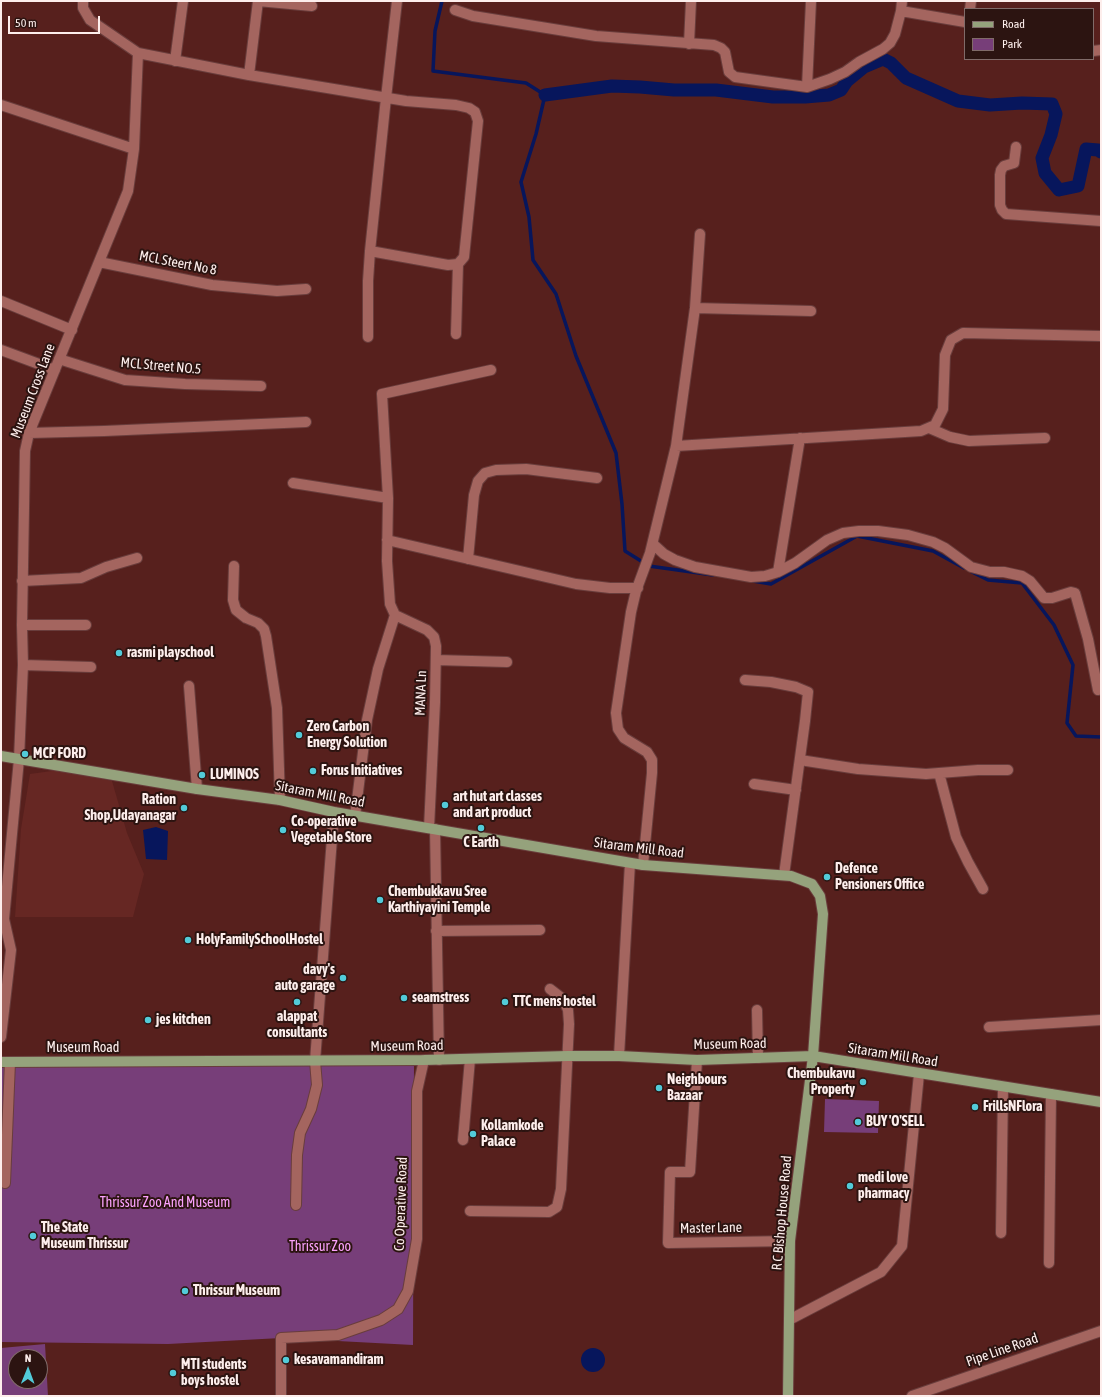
<!DOCTYPE html>
<html>
<head>
<meta charset="utf-8">
<style>
	body { margin:0 }
	#map { position:relative; width:1102px; height:1397px; overflow:hidden; background:#57201d; font-family:"Asap Condensed",sans-serif }
	canvas { display:block }
	.frame { position:absolute; inset:0; border:2px solid #fdeeec; pointer-events:none }
	.legend { position:absolute; left:964px; top:8px; width:130px; height:52px; box-sizing:border-box; background:#2c1411; border:1px solid #806b69; margin:0; padding:5px 7px; list-style:none; font-size:12px; color:#fdeeec }
	.legend li { display:flex; align-items:center; gap:8px; height:20px }
	.legend b { width:20px; border:1px solid #806b69 }
	.north { position:absolute; left:8px; top:1349px; width:40px; height:40px; box-sizing:border-box; background:#2c1411; border:1px solid #806b69; border-radius:50%; rotate:1deg; font-size:11px; font-weight:700; line-height:16px; text-align:center; color:#fdeeec }
	.north::after { content:''; display:block; margin:auto; width:14px; height:18px; background:#52cbd9; clip-path:polygon(50% 0,100% 100%,50% 72%,0 100%) }
	.scale { position:absolute; left:8px; top:16px; width:92px; height:18px; box-sizing:border-box; border:2px solid #fdeeec; border-top:0; padding-left:5px; font-size:12px; line-height:14px; white-space:nowrap; color:#fdeeec; -webkit-text-stroke:3px #2c1411; paint-order:stroke }
</style>
</head>
<body>
<div id="map">
<canvas width="1102" height="1397"></canvas>
<div class="frame"></div>
<ul class="legend">
<li><b style="height:5px;background:#95a27c"></b>Road</li>
<li><b style="height:11px;background:#773e79"></b>Park</li>
</ul>
<div class="north">N</div>
<div class="scale">50 m</div>
</div>
<script>
const ctx = document.querySelector('canvas').getContext('2d');
ctx.lineJoin = 'round';
function fillPath(path, color) { ctx.fillStyle = color; ctx.fill(path, 'evenodd'); }
const toPath = rows => new Path2D(rows.map(r => 'M' + r).join(''));
function strokePath(path, color, width, dash) { ctx.strokeStyle = color; ctx.lineWidth = width; ctx.lineCap = dash ? 'butt' : 'round'; ctx.setLineDash(dash || []); ctx.stroke(path); }
function write(font, color, halo, rows, align = 'center') {
  ctx.font = font + ' "Asap Condensed",sans-serif'; ctx.lineWidth = 4; ctx.setLineDash([]); ctx.textBaseline = 'middle'; ctx.strokeStyle = halo; ctx.fillStyle = color; for (const [text, x, y, turn = 0] of rows) {
    ctx.save(); ctx.translate(x, y); ctx.rotate((+turn || 0) * Math.PI / 180); ctx.textAlign = isNaN(turn) ? turn : align; if (halo) ctx.strokeText(text, 0, 0); ctx.fillText(text, 0, 0); ctx.restore();
  }
}
fillPath(toPath([
	[59,770,112,781,127,833,144,874,133,917,15,917,21,829,30,774]
]), '#662723');
fillPath(toPath([
	[414,1060,413,1345,281,1338,168,1344,1,1342,1,1062],
	[825,1099,879,1101,878,1133,824,1132],
	[45,1344,48,1396,1,1396,1,1348],
	[16,1357,40,1357,40,1381,16,1381]
]), '#773e79');
fillPath(toPath([
	[156,827,168,831,167,860,146,859,143,830],
	'581 1360a12 12 0 1 1 24 0a12 12 0 1 1-24 0Z'
]), '#07165c');
strokePath(toPath([
	[442,1,435,31,433,71,526,83,545,95,536,134,521,182,529,217,533,260,556,294,576,356,616,453,622,504,625,551,649,566,713,575],
	[972,572,988,580,1022,583,1054,625,1073,665,1067,723,1076,736,1101,737],
	[753,581,771,584,857,536,933,551,964,568]
]), '#07165c', 3.5);
strokePath(toPath([
	[545,95,612,86,640,87,674,90,716,90,773,97,805,97,829,95,841,90,847,81,864,67,883,59,891,63,906,78,958,101,990,105,1022,103,1052,104,1056,114,1051,135,1042,158,1045,173,1059,190,1078,186,1086,149,1098,150,1101,152]
]), '#07165c', 13);
const minor = toPath([
	[83,1,83,8,90,20,138,53,249,75,406,101,456,105,469,108,475,112,478,121,464,257,458,264,448,265,370,251],
	[258,1,312,6],
	[970,9,971,1],
	[455,10,473,16,596,36,714,45,721,48,725,52,729,72,735,77,807,87,811,1],
	[901,11,902,1],
	[689,44,691,1],
	[1093,51,1101,50],
	[175,61,183,1],
	[249,75,258,1],
	[807,87,830,79,845,72,859,62,883,49,890,43,895,34,901,11,965,22],
	[1,105,134,149],
	[1016,147,1014,163,1004,166,1001,170,1000,175,1000,205,1002,210,1006,214,1101,221],
	[99,262,212,285,277,291,306,289],
	[1,301,72,330],
	[695,308,811,311],
	[456,334,458,264],
	[368,337,368,281,370,251,386,98,397,1],
	[1,350,55,370],
	[59,359,125,380,185,384,261,386],
	[929,428,950,437,969,441,1045,438],
	[29,433,104,431,306,422],
	[676,446,921,431,935,425,943,409,945,355,951,340,963,333,1101,336],
	[293,483,388,498],
	[387,540,576,584,610,588,638,588],
	[653,544,664,554,675,560,695,567,751,577,765,576,778,572,795,563,827,540,843,533,859,531,878,531,908,535,933,542,945,548,971,567,990,572,1004,572,1022,576,1030,581,1044,598,1052,598,1071,592,1075,593,1088,639,1098,690],
	[468,559,474,495,478,481,485,473,496,470,526,469,597,478],
	[234,566,233,600,236,610,246,618,258,623,264,629,266,636,277,708,280,800],
	[778,572,800,438],
	[22,581,81,578,106,567,137,558],
	[22,625,86,625],
	[436,660,507,662],
	[23,665,91,667],
	[745,680,771,682,796,687,808,692,805,721,784,875],
	[189,686,197,789],
	[800,760,858,769,926,774,978,770,1008,770],
	[939,773,956,837,968,862,983,889],
	[754,784,796,790],
	[355,816,367,720,378,669,395,615],
	[429,828,435,702,436,646,434,637,427,630,395,615,390,604,387,561,388,498,382,394,491,370],
	[435,829,439,1060],
	[643,865,652,773,652,760,647,752,624,738,618,729,616,713,631,612,636,591,650,553,676,446,695,308,700,234],
	[436,931,540,930],
	[757,1010,758,1058],
	[989,1027,1101,1020],
	[1,1037,11,950,4,919,19,759,23,665,22,625,25,451,29,433,128,191,134,149,138,53],
	[619,1056,630,863],
	[697,1060,690,1172,670,1172,668,1243,790,1241],
	[463,1140,470,1059],
	[5,1183,10,1062],
	[296,1205,297,1155,300,1133,311,1109,317,1085,315,1061,334,812],
	[470,1211,549,1212,557,1207,561,1189,569,1024,568,1010,563,999,550,989],
	[1001,1233,1003,1087],
	[1049,1263,1051,1094],
	[789,1320,881,1272,902,1246,919,1074],
	[281,1396,281,1338,338,1335,381,1320,398,1309,408,1291,417,1239,417,1091,424,1060],
	[912,1396,1101,1331]
]);
const major = toPath([
	[1,756,197,789,280,800,334,812,643,865,791,876,812,884,820,896,823,914,813,1056,790,1241,788,1396],
	[1,1062,424,1060,568,1056,619,1056,697,1060,813,1056,1101,1102]
]);
strokePath(minor, '#693d3c', 12);
strokePath(major, '#693d3c', 12);
strokePath(minor, '#a4655f', 10);
strokePath(major, '#95a27c', 10);
for (const [x, y, r, color] of [
	[119,653,4,"#52cbd9"],
	[299,735,4,"#52cbd9"],
	[25,754,4,"#52cbd9"],
	[313,771,4,"#52cbd9"],
	[202,775,4,"#52cbd9"],
	[445,805,4,"#52cbd9"],
	[184,808,4,"#52cbd9"],
	[481,828,4,"#52cbd9"],
	[283,830,4,"#52cbd9"],
	[827,877,4,"#52cbd9"],
	[380,900,4,"#52cbd9"],
	[188,940,4,"#52cbd9"],
	[343,978,4,"#52cbd9"],
	[404,998,4,"#52cbd9"],
	[297,1002,4,"#52cbd9"],
	[505,1002,4,"#52cbd9"],
	[148,1020,4,"#52cbd9"],
	[863,1082,4,"#52cbd9"],
	[659,1088,4,"#52cbd9"],
	[975,1107,4,"#52cbd9"],
	[858,1122,4,"#52cbd9"],
	[473,1134,4,"#52cbd9"],
	[850,1186,4,"#52cbd9"],
	[33,1236,4,"#52cbd9"],
	[185,1291,4,"#52cbd9"],
	[286,1360,4,"#52cbd9"],
	[173,1373,4,"#52cbd9"]
]) { const dot = new Path2D(); dot.arc(x, y, r, 0, 2 * Math.PI); ctx.fillStyle = color; ctx.fill(dot); strokePath(dot, '#2c1411', 1.5); }
write('14px', '#fdeeec', '#2c1411', [
	["MCL Steert No 8",178,263,11],
	["MCL Street NO.5",161,366,5],
	["Museum Cross Lane",33,391,-69],
	["MANA Ln",421,693,-88],
	["Sitaram Mill Road",320,794,11],
	["Sitaram Mill Road",639,848,7],
	["Museum Road",730,1044,-1],
	["Museum Road",407,1046,-1],
	["Museum Road",83,1048],
	["Sitaram Mill Road",893,1055,9],
	["Co Operative Road",401,1204,-88],
	["R C Bishop House Road",782,1213,-85],
	["Master Lane",711,1228,-1],
	["Pipe Line Road",1002,1350,-19]
]);
write('bold 14px', '#fdeeec', '#2c1411', [
	["rasmi playschool",127,653],
	["Zero Carbon",307,727],
	["Energy Solution",307,743],
	["MCP FORD",33,754],
	["Forus Initiatives",321,771],
	["LUMINOS",210,775],
	["art hut art classes",453,797],
	["and art product",453,813],
	["Ration",176,800,"right"],
	["Shop,Udayanagar",176,816,"right"],
	["Co-operative",291,822],
	["Vegetable Store",291,838],
	["C Earth",481,843,"center"],
	["Defence",835,869],
	["Pensioners Office",835,885],
	["Chembukkavu Sree",388,892],
	["Karthiyayini Temple",388,908],
	["HolyFamilySchoolHostel",196,940],
	["davy's",335,970,"right"],
	["auto garage",335,986,"right"],
	["seamstress",412,998],
	["TTC mens hostel",513,1002],
	["alappat",297,1017,"center"],
	["consultants",297,1033,"center"],
	["jes kitchen",156,1020],
	["Chembukavu",855,1074,"right"],
	["Property",855,1090,"right"],
	["Neighbours",667,1080],
	["Bazaar",667,1096],
	["FrillsNFlora",983,1107],
	["BUY 'O'SELL",866,1122],
	["Kollamkode",481,1126],
	["Palace",481,1142],
	["medi love",858,1178],
	["pharmacy",858,1194],
	["The State",41,1228],
	["Museum Thrissur",41,1244],
	["Thrissur Museum",193,1291],
	["kesavamandiram",294,1360],
	["MTI students",181,1365],
	["boys hostel",181,1381]
], 'left');
write('14px', '#fba2fd', '#2c1411', [
	["Thrissur Zoo And Museum",165,1203],
	["Thrissur Zoo",320,1247]
]);
</script>
</body>
</html>
